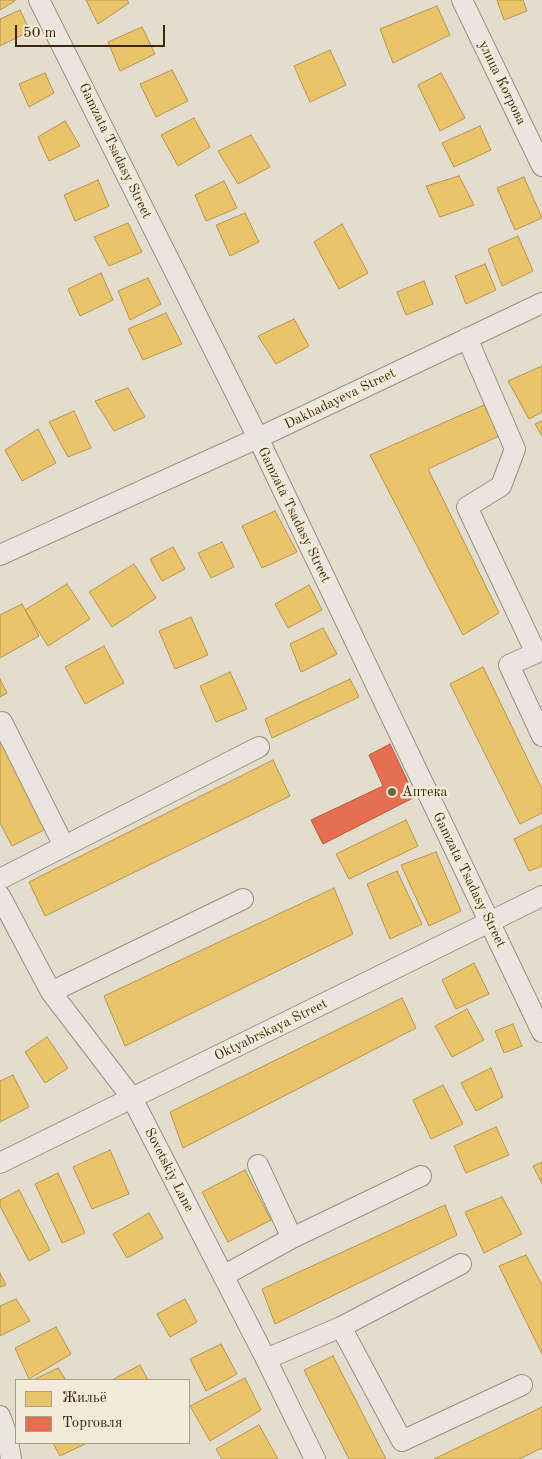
<!DOCTYPE html>
<html>
<head>
<meta charset="utf-8">
<style>
	body { margin:0 }
	#map { position:relative; width:542px; height:1459px; overflow:hidden; background:#e4dccd; font-family:"Old Standard TT",serif }
	canvas { display:block }
	.legend { position:absolute; left:15px; top:1379px; width:175px; height:65px; box-sizing:border-box; background:#f3ead9; border:1px solid #ab9c85; margin:0; padding:6px 9px; list-style:none; font-size:15px; color:#3e2608 }
	.legend li { display:flex; align-items:center; gap:10px; height:25px }
	.legend b { width:25px; border:1px solid #ab9c85 }
	.scale { position:absolute; left:15px; top:25px; width:150px; height:22px; box-sizing:border-box; border:2px solid #3e2608; border-top:0; padding-left:6px; font-size:15px; line-height:18px; white-space:nowrap; color:#3e2608; -webkit-text-stroke:4px #f3ead9; paint-order:stroke }
</style>
</head>
<body>
<div id="map">
<canvas width="542" height="1459"></canvas>
<ul class="legend">
<li><b style="height:14px;background:#e9c46a"></b>Жильё</li>
<li><b style="height:14px;background:#e76f51"></b>Торговля</li>
</ul>
<div class="scale">50 m</div>
</div>
<script>
const ctx = document.querySelector('canvas').getContext('2d');
ctx.lineJoin = 'round';
function fillPath(path, color) { ctx.fillStyle = color; ctx.fill(path, 'evenodd'); }
const toPath = rows => new Path2D(rows.map(r => 'M' + r).join(''));
function strokePath(path, color, width, dash) { ctx.strokeStyle = color; ctx.lineWidth = width; ctx.lineCap = dash ? 'butt' : 'round'; ctx.setLineDash(dash || []); ctx.stroke(path); }
function write(font, color, halo, rows, align = 'center') {
  ctx.font = font + ' "Old Standard TT",serif'; ctx.lineWidth = 5; ctx.setLineDash([]); ctx.textBaseline = 'middle'; ctx.strokeStyle = halo; ctx.fillStyle = color; for (const [text, x, y, turn = 0] of rows) {
    ctx.save(); ctx.translate(x, y); ctx.rotate((+turn || 0) * Math.PI / 180); ctx.textAlign = isNaN(turn) ? turn : align; if (halo) ctx.strokeText(text, 0, 0); ctx.fillText(text, 0, 0); ctx.restore();
  }
}
const homes = toPath([
	[0,0,15,0,15,1,0,10,0,0],
	[86,0,127,0,129,3,98,24,86,0],
	[497,0,523,0,527,11,504,20,497,0],
	[437,6,450,35,393,63,380,29,437,6],
	[20,10,30,31,0,46,0,19,20,10],
	[142,27,155,54,120,71,108,42,142,27],
	[330,50,346,85,310,102,294,66,330,50],
	[172,70,188,101,156,117,140,84,172,70],
	[45,73,54,93,29,107,19,84,45,73],
	[441,73,465,118,440,131,418,85,441,73],
	[194,118,210,147,178,166,161,135,194,118],
	[65,121,80,146,49,161,38,137,65,121],
	[480,126,491,150,454,167,442,143,480,126],
	[251,135,270,167,238,184,218,151,251,135],
	[459,176,474,205,440,217,426,186,459,176],
	[524,177,542,218,515,230,497,188,524,177],
	[98,180,109,206,75,221,64,195,98,180],
	[224,181,237,208,206,221,195,195,224,181],
	[245,213,259,242,230,256,216,225,245,213],
	[128,223,142,252,109,266,94,237,128,223],
	[342,224,368,273,339,289,314,242,342,224],
	[518,236,533,271,502,286,488,249,518,236],
	[485,264,496,290,466,304,455,276,485,264],
	[101,273,113,300,80,316,68,289,101,273],
	[148,278,161,304,130,320,118,291,148,278],
	[424,281,433,304,406,315,397,292,424,281],
	[166,313,182,344,143,360,128,329,166,313],
	[294,319,309,346,276,364,258,336,294,319],
	[542,366,542,412,529,419,508,381,542,366],
	[128,388,145,417,114,431,95,401,128,388],
	[484,405,499,436,428,469,499,613,463,635,370,455,484,405],
	[74,411,91,448,68,457,49,422,74,411],
	[542,421,542,436,535,424,542,421],
	[38,429,56,463,22,481,5,450,38,429],
	[275,511,297,552,262,568,242,526,275,511],
	[222,542,234,567,211,578,198,553,222,542],
	[173,547,185,569,162,581,150,559,173,547],
	[134,564,156,598,112,627,89,592,134,564],
	[67,584,90,619,48,646,25,610,67,584],
	[309,585,322,610,288,628,275,604,309,585],
	[22,604,39,636,0,658,0,615,22,604],
	[191,617,208,655,175,669,159,631,191,617],
	[323,628,337,654,301,672,290,644,323,628],
	[104,646,124,683,85,704,65,667,104,646],
	[483,667,542,789,542,813,520,824,450,684,483,667],
	[230,672,247,709,216,722,200,686,230,672],
	[0,679,7,693,0,697,0,679],
	[350,679,359,697,272,738,265,719,350,679],
	[0,739,46,829,12,846,0,823,0,739],
	[273,760,290,796,45,916,29,882,273,760],
	[406,820,418,846,349,879,336,854,406,820],
	[542,825,542,866,529,871,514,839,542,825],
	[436,852,461,911,429,926,401,865,436,852],
	[397,871,422,924,390,939,367,884,397,871],
	[334,888,353,934,125,1046,104,996,334,888],
	[474,963,489,994,456,1009,442,980,474,963],
	[402,998,416,1028,183,1148,170,1112,402,998],
	[467,1009,484,1040,452,1057,435,1026,467,1009],
	[513,1024,522,1046,504,1053,495,1031,513,1024],
	[47,1037,68,1068,45,1083,25,1052,47,1037],
	[491,1068,503,1097,476,1111,461,1083,491,1068],
	[13,1075,29,1107,0,1122,0,1081,13,1075],
	[443,1085,463,1124,431,1139,413,1100,443,1085],
	[496,1127,509,1155,466,1173,454,1146,496,1127],
	[110,1150,129,1194,92,1209,73,1167,110,1150],
	[542,1162,542,1184,533,1166,542,1162],
	[245,1170,271,1220,228,1242,202,1192,245,1170],
	[58,1173,85,1233,62,1243,35,1184,58,1173],
	[19,1190,50,1250,29,1261,0,1206,0,1200,19,1190],
	[502,1197,522,1234,484,1253,465,1212,502,1197],
	[445,1205,457,1235,275,1324,262,1289,445,1205],
	[149,1213,163,1238,127,1258,113,1234,149,1213],
	[526,1255,542,1285,542,1354,499,1266,526,1255],
	[0,1273,6,1285,0,1287,0,1273],
	[16,1299,30,1321,0,1336,0,1306,16,1299],
	[185,1299,197,1322,170,1337,157,1314,185,1299],
	[56,1327,71,1354,29,1379,15,1348,56,1327],
	[221,1344,237,1374,206,1391,190,1359,221,1344],
	[333,1356,386,1459,349,1459,304,1370,333,1356],
	[140,1365,148,1380,112,1380,140,1365],
	[58,1368,66,1380,33,1380,58,1368],
	[245,1378,261,1410,210,1441,190,1406,245,1378],
	[542,1407,542,1448,519,1459,434,1459,542,1407],
	[259,1425,278,1459,222,1459,216,1449,259,1425],
	[53,1443,87,1443,60,1456,53,1443]
]);
fillPath(homes, '#e9c46a');
strokePath(homes, '#b6954d', 1);
const shops = toPath([
	[390,744,415,797,323,844,311,820,383,786,369,755,390,744]
]);
fillPath(shops, '#e76f51');
strokePath(shops, '#b4593b', 1);
const street = toPath([
	[39,0,258,438,542,1032],
	[462,0,542,166],
	[467,338,515,449,501,486,467,507,536,653,509,665,542,736],
	[0,555,258,438,542,303],
	[0,723,2,722,64,846],
	[0,879,259,747],
	[0,896,51,992,132,1098,266,1359,315,1459],
	[51,992,243,899],
	[0,1163,542,896],
	[258,1165,292,1238],
	[223,1276,292,1238,421,1176],
	[341,1327,402,1441,522,1385],
	[266,1359,341,1327,461,1264],
	[0,1416,7,1435,11,1459]
]);
strokePath(street, '#989084', 22);
strokePath(street, '#eae5de', 20);
for (const [x, y, r, color] of [
	[392,792,5,"#78664d"]
]) { const dot = new Path2D(); dot.arc(x, y, r, 0, 2 * Math.PI); ctx.fillStyle = color; ctx.fill(dot); strokePath(dot, '#f3ead9', 2); }
write('14px', '#3e2608', '#f3ead9', [
	["улица Котрова",502,83,64],
	["Gamzata Tsadasy Street",115,151,64],
	["Dakhadayeva Street",340,399,-26],
	["Gamzata Tsadasy Street",294,515,64],
	["Gamzata Tsadasy Street",469,880,64],
	["Oktyabrskaya Street",271,1030,-26],
	["Sovetskiy Lane",169,1170,63]
]);
write('14px', '#3e2608', '#f3ead9', [
	["Аптека",402,792]
], 'left');
</script>
</body>
</html>
